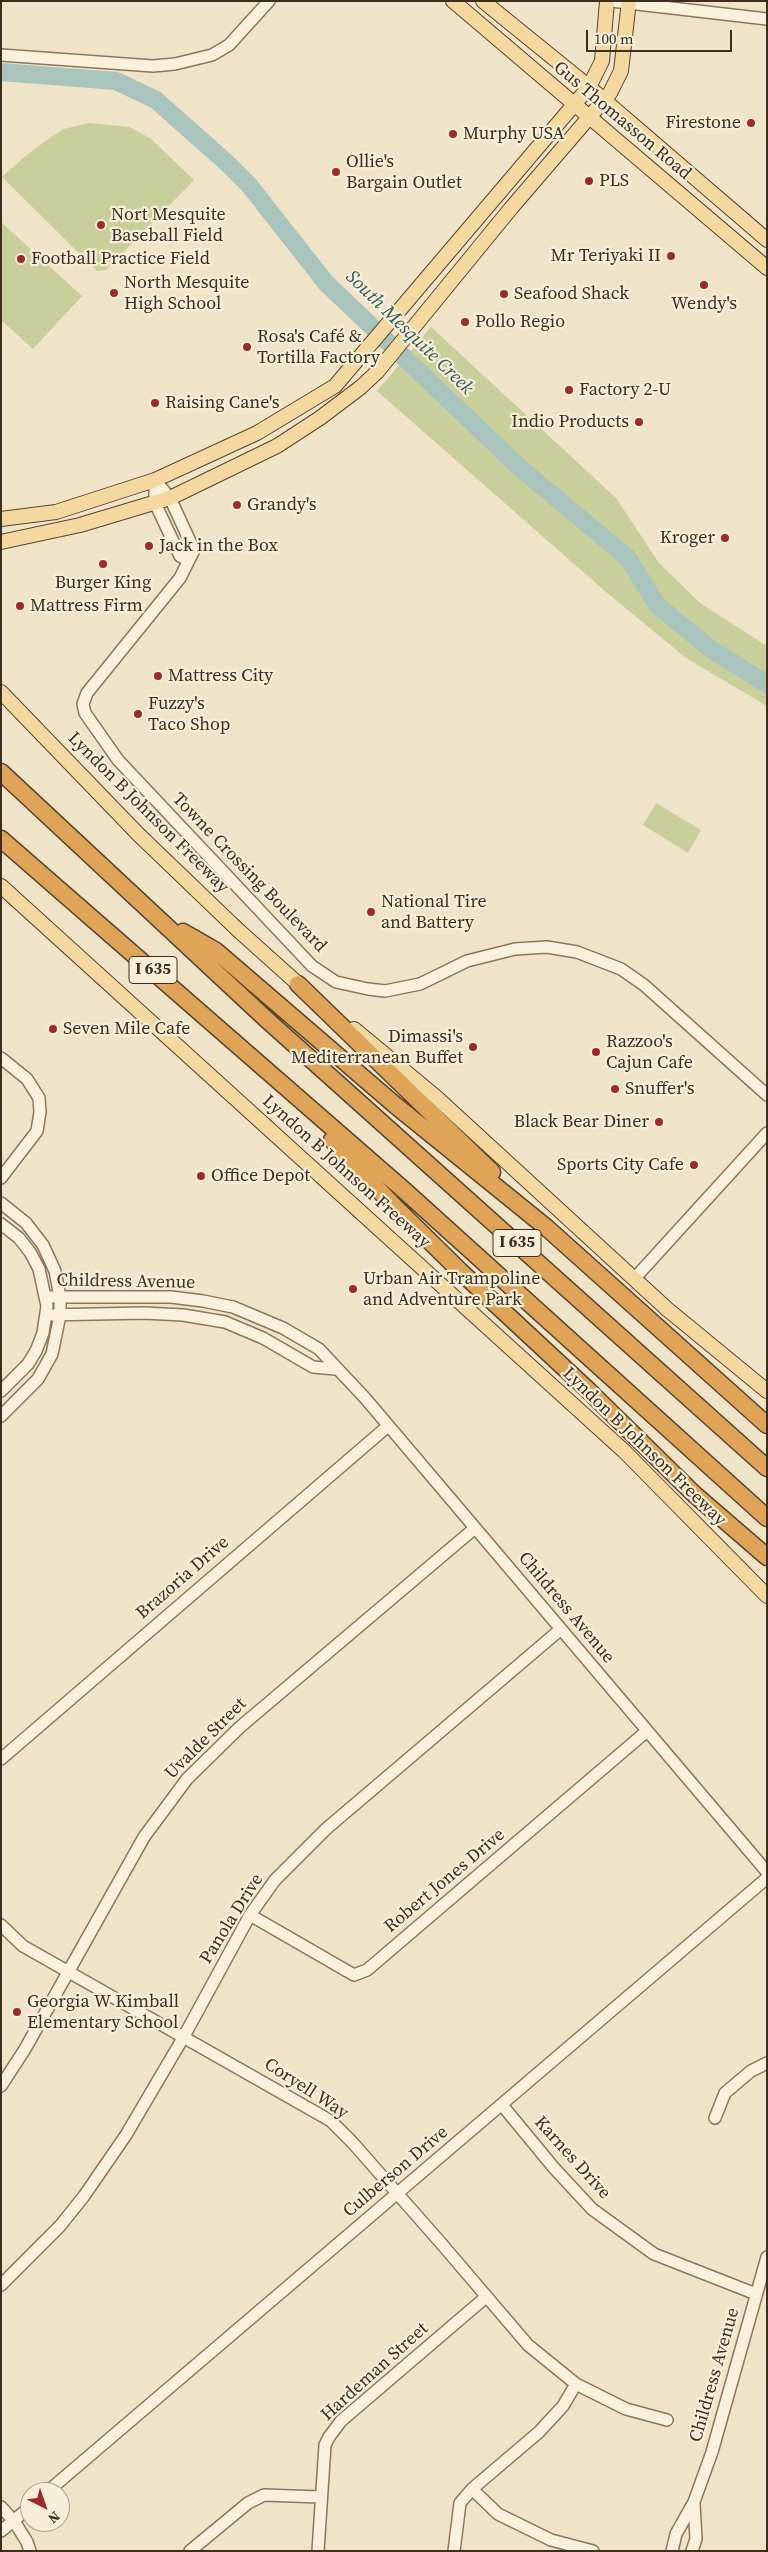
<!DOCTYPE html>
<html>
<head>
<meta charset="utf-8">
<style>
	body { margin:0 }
	#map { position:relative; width:768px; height:2552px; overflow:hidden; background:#f0e4c8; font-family:"Source Serif 4",serif }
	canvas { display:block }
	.frame { position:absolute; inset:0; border:2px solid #3d2e20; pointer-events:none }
	.north { position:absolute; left:20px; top:2482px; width:50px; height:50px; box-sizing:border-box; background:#f7eed8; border:1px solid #ada18e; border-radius:50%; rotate:139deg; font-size:14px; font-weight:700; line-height:20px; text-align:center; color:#3d2e20 }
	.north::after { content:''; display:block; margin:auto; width:18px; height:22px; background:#9e2a2b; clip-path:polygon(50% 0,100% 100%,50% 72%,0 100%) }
	.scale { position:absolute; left:586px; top:30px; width:146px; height:22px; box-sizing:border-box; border:2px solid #3d2e20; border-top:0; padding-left:6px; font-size:15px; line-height:18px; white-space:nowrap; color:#3d2e20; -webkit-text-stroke:4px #f7eed8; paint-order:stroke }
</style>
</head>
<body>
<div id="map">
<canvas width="768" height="2552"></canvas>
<div class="frame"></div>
<div class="north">N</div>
<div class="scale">100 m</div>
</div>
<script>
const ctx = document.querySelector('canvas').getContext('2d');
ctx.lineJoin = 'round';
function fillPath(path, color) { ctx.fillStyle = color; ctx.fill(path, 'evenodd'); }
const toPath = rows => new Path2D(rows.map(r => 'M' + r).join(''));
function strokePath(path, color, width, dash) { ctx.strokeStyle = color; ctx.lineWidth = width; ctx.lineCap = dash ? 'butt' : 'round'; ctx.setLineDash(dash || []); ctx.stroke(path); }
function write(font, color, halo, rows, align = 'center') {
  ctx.font = font + ' "Source Serif 4",serif'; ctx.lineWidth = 4.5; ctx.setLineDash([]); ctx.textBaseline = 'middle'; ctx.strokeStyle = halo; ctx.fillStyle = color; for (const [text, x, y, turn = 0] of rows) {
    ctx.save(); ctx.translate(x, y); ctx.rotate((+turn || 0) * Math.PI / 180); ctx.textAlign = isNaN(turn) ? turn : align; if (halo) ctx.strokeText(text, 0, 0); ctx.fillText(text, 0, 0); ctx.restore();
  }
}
fillPath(toPath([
	[89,123,129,127,150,138,194,180,106,270,97,271,2,177,23,158,48,139,64,129],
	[1,222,82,296,33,349,1,320],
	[431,327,616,498,659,563,700,603,767,646,767,706,686,658,606,592,377,391],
	[656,803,701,830,688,853,643,825]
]), '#c9cf9b');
strokePath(toPath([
	[1,72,116,81,156,100,228,164,249,185,326,283,519,467,628,558,657,605,712,650,767,684]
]), '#a9c4bc', 18);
const minor = toPath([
	[611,1,767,19],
	[1,55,153,66,175,64,212,55,229,45,269,1],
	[155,480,170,498,194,550,180,578,87,693,83,704,85,713,118,760,312,966,336,982,368,989,385,991,420,984,467,961,515,949,547,947,577,952,621,969,644,985,767,1095],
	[155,480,155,503,180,556,188,560],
	[1,1058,27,1079,39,1098,40,1112,37,1131,1,1178],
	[1,1203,26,1223,43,1245,55,1271,60,1297,60,1315,52,1354,38,1379,1,1416],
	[1,1224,19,1238,30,1252,39,1269,47,1306,43,1333,36,1351,28,1364,1,1391],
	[634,1279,767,1133],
	[45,1297,171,1297,203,1301,233,1307,283,1328,319,1349,365,1398,767,1872],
	[46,1315,144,1313,183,1315,225,1322,263,1338,313,1367,335,1369],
	[1,1759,388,1426],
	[250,1915,354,1975,367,1970,647,1731],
	[1,1925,23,1946,331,2121,352,2142,440,2242,528,2345,576,2384,626,2409,667,2420],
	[1,2086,25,2049,144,1837,187,1779,240,1727,475,1528],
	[502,2105,554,2168,592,2209,654,2254,756,2294],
	[715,2118,725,2093,751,2071,767,2063],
	[1,2285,60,2226,84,2196,126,2135,183,2038,250,1915,275,1880,326,1829,561,1629],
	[472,2489,498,2514,551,2540,593,2551],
	[47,2492,767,1878],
	[1,2507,14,2521,27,2542,30,2551],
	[1,2531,30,2507],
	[190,2551,248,2503,264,2495,320,2497],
	[318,2551,325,2445,329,2437,341,2421,486,2297],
	[454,2551,460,2503,472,2489,539,2432,563,2406,576,2384],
	[672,2551,676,2534,694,2502,712,2452,767,2257],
	[692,2551,696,2539,694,2503]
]);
const major = toPath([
	[453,1,767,268],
	[483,1,589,87,767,240],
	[1,519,56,512,155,480,257,433,335,386,589,87,602,61,607,1],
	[1,542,80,525,170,498,277,446,320,418,361,387,377,372,512,207,610,93,621,71,629,1],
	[1,692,139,835,238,930,306,991],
	[1,886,624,1451,767,1596],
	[354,1029,437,1098,667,1309,767,1391]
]);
const highway = toPath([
	[1,772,266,1019,767,1468],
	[1,839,405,1191,767,1518],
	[183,932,216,951,395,1105,547,1228,767,1425],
	[298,984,492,1172],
	[332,1140,392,1204,460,1271,588,1390,694,1494,767,1557]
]);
strokePath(minor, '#8d765c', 14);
strokePath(major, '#5b4430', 16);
strokePath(highway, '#5b4430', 19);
strokePath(minor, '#faf1dc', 11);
strokePath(major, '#f3d9a0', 14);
strokePath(highway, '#e0a458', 16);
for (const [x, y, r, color] of [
	[751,123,5,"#9e2a2b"],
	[453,134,5,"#9e2a2b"],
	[336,172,5,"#9e2a2b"],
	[589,181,5,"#9e2a2b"],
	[101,225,5,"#9e2a2b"],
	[671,256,5,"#9e2a2b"],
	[21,259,5,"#9e2a2b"],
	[704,285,5,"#9e2a2b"],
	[114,293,5,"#9e2a2b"],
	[504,294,5,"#9e2a2b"],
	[465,322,5,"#9e2a2b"],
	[247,347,5,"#9e2a2b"],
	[569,390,5,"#9e2a2b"],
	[155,403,5,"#9e2a2b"],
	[639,422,5,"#9e2a2b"],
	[237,505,5,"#9e2a2b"],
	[725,538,5,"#9e2a2b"],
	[149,546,5,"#9e2a2b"],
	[103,564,5,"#9e2a2b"],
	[20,606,5,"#9e2a2b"],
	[158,676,5,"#9e2a2b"],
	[138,714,5,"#9e2a2b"],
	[371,912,5,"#9e2a2b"],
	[53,1029,5,"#9e2a2b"],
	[473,1047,5,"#9e2a2b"],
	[596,1052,5,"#9e2a2b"],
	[615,1089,5,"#9e2a2b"],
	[659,1122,5,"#9e2a2b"],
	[694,1165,5,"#9e2a2b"],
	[201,1176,5,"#9e2a2b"],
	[353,1289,5,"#9e2a2b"],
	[17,2012,5,"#9e2a2b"]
]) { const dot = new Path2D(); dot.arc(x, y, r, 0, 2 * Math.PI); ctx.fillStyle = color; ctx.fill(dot); strokePath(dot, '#f7eed8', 2); }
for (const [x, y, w] of [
	[153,970,48],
	[517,1243,48]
]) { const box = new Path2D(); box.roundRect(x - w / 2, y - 13.5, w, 27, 4); ctx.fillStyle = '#f7eed8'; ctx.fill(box); strokePath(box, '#3d2e20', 1); }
write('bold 16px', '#3d2e20', null, [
	["I 635",153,970],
	["I 635",517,1243]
]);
write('18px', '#3d2e20', '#f7eed8', [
	["Gus Thomasson Road",622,121,40],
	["Lyndon B Johnson Freeway",148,813,45],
	["Towne Crossing Boulevard",249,873,46],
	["Lyndon B Johnson Freeway",346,1172,42],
	["Childress Avenue",126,1282,1],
	["Lyndon B Johnson Freeway",644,1447,44],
	["Brazoria Drive",183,1578,-41],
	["Childress Avenue",566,1608,50],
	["Uvalde Street",206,1739,-45],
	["Robert Jones Drive",445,1881,-40],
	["Panola Drive",232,1919,-58],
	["Coryell Way",306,2089,33],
	["Karnes Drive",572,2158,48],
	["Culberson Drive",396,2172,-40],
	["Hardeman Street",375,2372,-42],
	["Childress Avenue",715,2375,-74]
]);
write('18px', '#3d2e20', '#f7eed8', [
	["Firestone",741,123,"right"],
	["Murphy USA",463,134],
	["Ollie's",346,162],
	["Bargain Outlet",346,183],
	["PLS",599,181],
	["Nort Mesquite",111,215],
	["Baseball Field",111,236],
	["Mr Teriyaki II",661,256,"right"],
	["Football Practice Field",31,259],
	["North Mesquite",124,283],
	["High School",124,304],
	["Seafood Shack",514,294],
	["Wendy's",704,304,"center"],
	["Pollo Regio",475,322],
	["Rosa's Café &",257,337],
	["Tortilla Factory",257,358],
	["Factory 2-U",579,390],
	["Raising Cane's",165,403],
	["Indio Products",629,422,"right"],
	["Grandy's",247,505],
	["Kroger",715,538,"right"],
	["Jack in the Box",159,546],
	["Burger King",103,583,"center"],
	["Mattress Firm",30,606],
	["Mattress City",168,676],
	["Fuzzy's",148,704],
	["Taco Shop",148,725],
	["National Tire",381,902],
	["and Battery",381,923],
	["Seven Mile Cafe",63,1029],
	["Dimassi's",463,1037,"right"],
	["Mediterranean Buffet",463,1058,"right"],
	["Razzoo's",606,1042],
	["Cajun Cafe",606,1063],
	["Snuffer's",625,1089],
	["Black Bear Diner",649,1122,"right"],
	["Sports City Cafe",684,1165,"right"],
	["Office Depot",211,1176],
	["Urban Air Trampoline",363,1279],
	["and Adventure Park",363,1300],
	["Georgia W Kimball",27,2002],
	["Elementary School",27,2023]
], 'left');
write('italic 19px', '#2f5d5a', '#f7eed8', [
	["South Mesquite Creek",409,333,44]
]);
</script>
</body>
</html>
